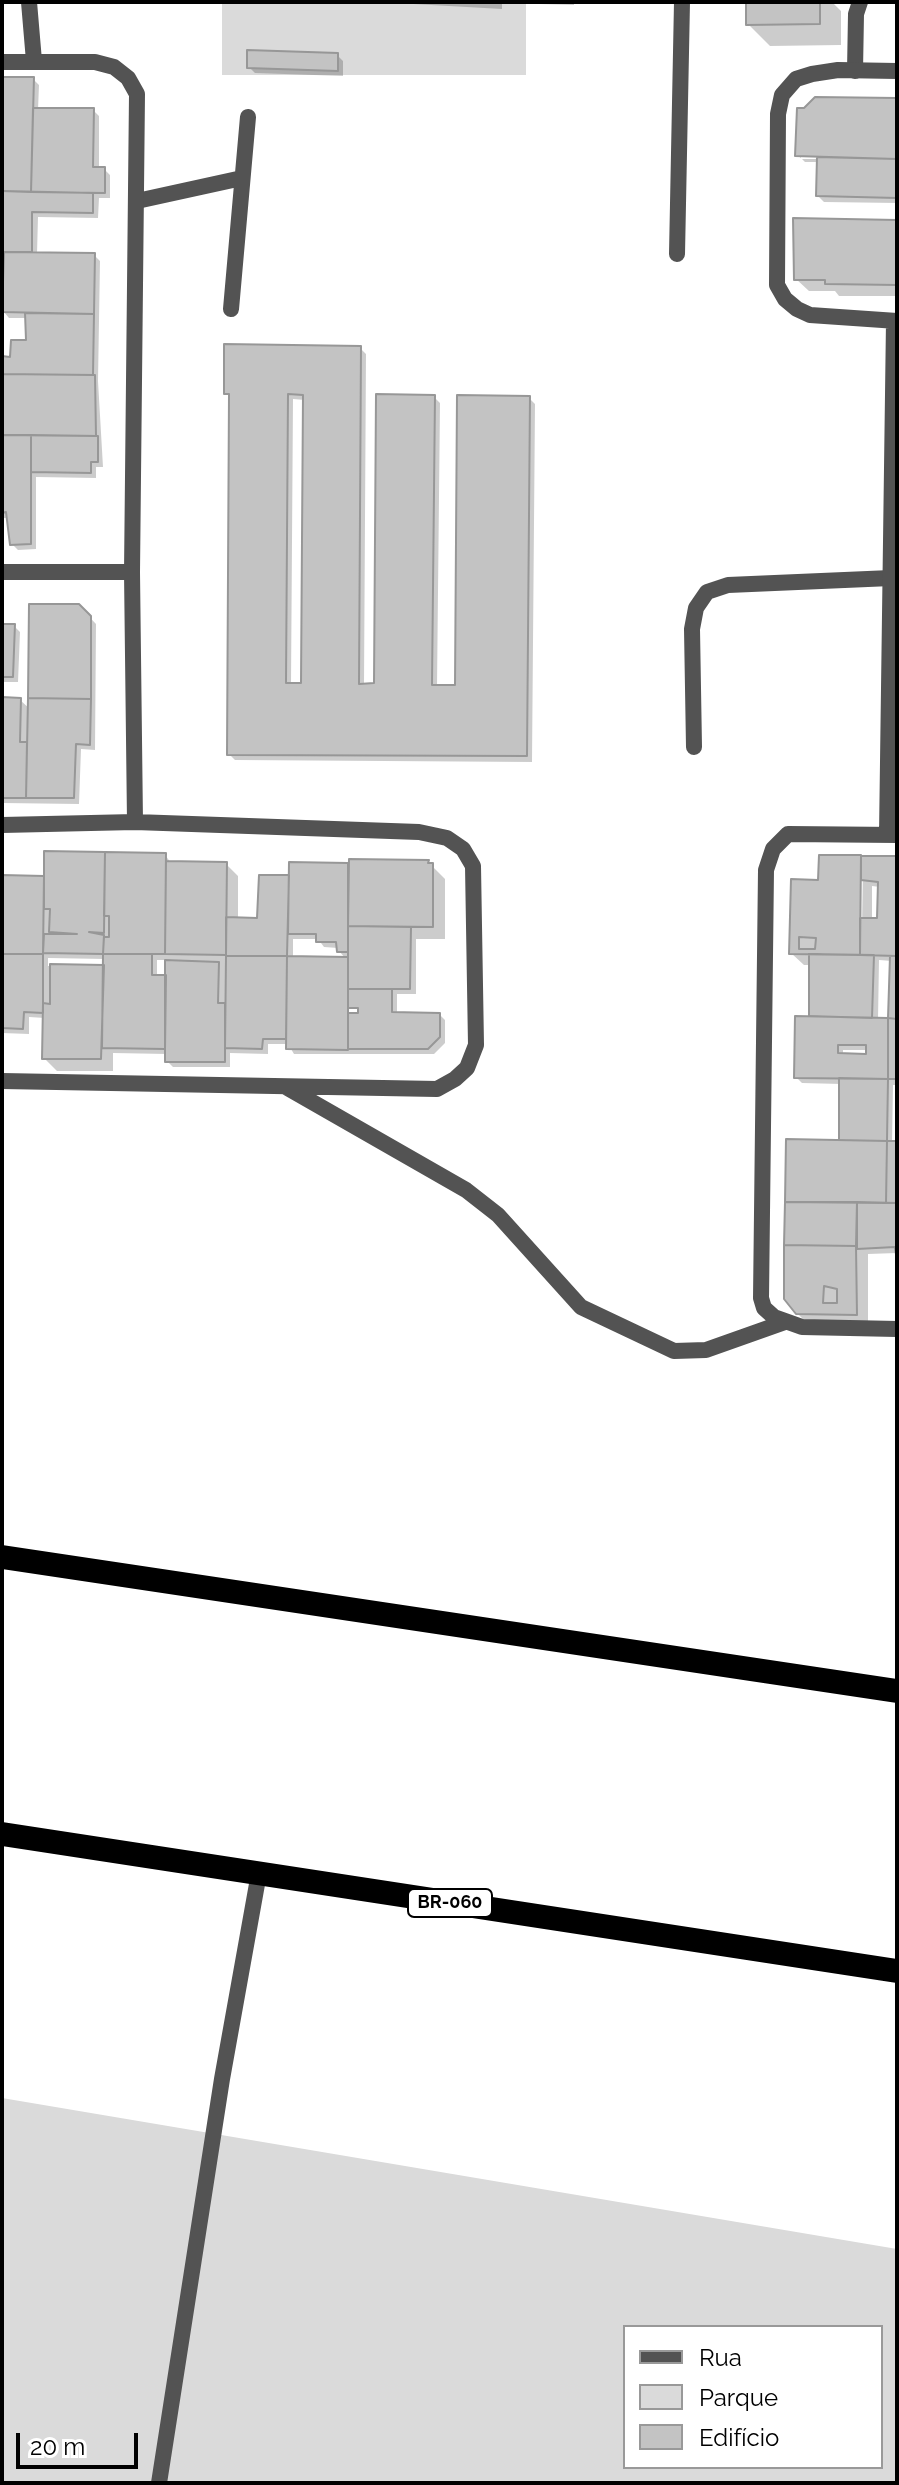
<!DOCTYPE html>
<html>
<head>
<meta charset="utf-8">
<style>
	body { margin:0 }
	#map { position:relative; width:899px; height:2485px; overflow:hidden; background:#fff; font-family:Raleway,sans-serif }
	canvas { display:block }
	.frame { position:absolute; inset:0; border:4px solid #000; pointer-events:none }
	.legend { position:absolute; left:623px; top:2325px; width:260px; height:144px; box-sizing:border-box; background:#fff; border:2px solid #999; margin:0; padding:10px 14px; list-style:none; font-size:24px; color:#000 }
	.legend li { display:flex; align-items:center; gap:16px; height:40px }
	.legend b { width:40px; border:2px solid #999 }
	.scale { position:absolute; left:16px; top:2433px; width:122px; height:36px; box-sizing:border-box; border:4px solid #000; border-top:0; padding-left:10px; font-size:24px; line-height:28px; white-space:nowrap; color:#000; -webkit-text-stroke:6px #fff; paint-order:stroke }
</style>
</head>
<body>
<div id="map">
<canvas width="899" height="2485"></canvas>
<div class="frame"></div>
<ul class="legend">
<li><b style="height:10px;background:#535353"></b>Rua</li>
<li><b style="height:22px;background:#dadada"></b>Parque</li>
<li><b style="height:22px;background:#c3c3c3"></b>Edifício</li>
</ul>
<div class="scale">20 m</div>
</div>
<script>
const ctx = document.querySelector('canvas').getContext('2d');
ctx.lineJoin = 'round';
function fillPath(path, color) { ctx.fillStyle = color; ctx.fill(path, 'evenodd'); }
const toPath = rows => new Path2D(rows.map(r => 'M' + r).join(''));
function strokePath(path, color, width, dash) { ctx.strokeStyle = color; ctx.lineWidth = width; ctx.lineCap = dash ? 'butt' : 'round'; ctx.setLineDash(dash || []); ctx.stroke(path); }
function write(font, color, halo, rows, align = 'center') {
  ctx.font = font + ' Raleway,sans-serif'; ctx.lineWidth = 6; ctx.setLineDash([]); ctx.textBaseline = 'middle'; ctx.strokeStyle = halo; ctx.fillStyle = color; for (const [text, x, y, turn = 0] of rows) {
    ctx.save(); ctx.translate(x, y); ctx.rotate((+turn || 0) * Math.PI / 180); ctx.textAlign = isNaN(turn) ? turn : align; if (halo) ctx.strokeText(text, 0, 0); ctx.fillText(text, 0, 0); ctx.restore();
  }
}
fillPath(toPath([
	[222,2,526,2,526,75,222,75],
	[2,2098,897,2249,897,2483,2,2483],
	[625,2327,881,2327,881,2467,625,2467]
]), '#dadada');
fillPath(toPath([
	[378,2,502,2,502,9],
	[537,2,574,2,574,5,539,4],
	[748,2,832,2,841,11,841,45,770,46,748,24],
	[337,55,343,61,343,76,255,73,249,67],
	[2,79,33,79,39,85,38,110,93,110,99,116,99,169,104,169,110,175,110,198,99,198,98,218,38,217,37,254,94,255,100,261,98,381,103,467,96,467,96,478,36,477,36,549,18,550,12,544,9,518,2,518,2,358,12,359,28,342,28,318,9,318,4,312,6,257,2,257],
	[897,100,897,203,824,202,818,196,819,162,805,162,802,159,827,159,827,155,801,155,801,158,798,156],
	[897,222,897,296,839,296,835,291,809,291,796,279],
	[360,348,366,354,364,685,376,685,434,397,440,403,437,687,457,687,529,398,535,404,532,762,235,760,229,754,231,398,226,393],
	[293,399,305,400,303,685,291,685],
	[79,606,96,624,95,750,81,749,79,804,2,803,2,699,20,700,30,709],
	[2,626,14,626,20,632,18,682,2,682],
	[165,855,171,863,226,864,238,876,238,920,259,920,291,877,348,865,351,868,428,862,445,879,445,939,416,939,416,994,397,994,397,1014,439,1014,445,1020,445,1043,434,1054,294,1054,288,1044,268,1044,268,1054,230,1053,230,1067,173,1067,167,1061,167,1054,113,1053,113,1071,57,1071,44,1058,45,1018,29,1017,29,1034,2,1033,2,877,46,878],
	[293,939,318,939,324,947,338,948,339,951,346,959,293,958],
	[48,958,105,959,105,967,48,966],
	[157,960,167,960,168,977,157,977],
	[346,1006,360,1006,360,1015,346,1015],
	[861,858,897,858,897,1085,893,1085,892,1143,897,1143,897,1253,868,1254,868,1326,810,1326,797,1313,844,1142,841,1139,841,1084,802,1083,796,1077,811,1018,811,965,804,965,791,953,820,882],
	[859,866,863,866,862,928,858,928],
	[872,886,880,887,879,920,872,920],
	[879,960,892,961,890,1020,878,1020],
	[843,1050,868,1050,868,1056,843,1055]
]), '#0003');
const building = toPath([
	[746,2,820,2,820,24,746,25,746,2],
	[247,50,338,53,338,71,247,68,247,50],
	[2,77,34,77,31,192,2,191,2,77],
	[815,97,897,98,897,159,795,156,797,108,804,108,815,97],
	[33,108,94,108,93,167,105,167,105,193,31,192,33,108],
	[817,157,897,159,897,198,816,196,817,157],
	[3,191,93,193,93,213,32,212,32,252,2,252,3,191],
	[793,218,897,220,897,285,825,284,825,280,794,280,793,218],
	[4,252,95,253,94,314,2,312,4,252],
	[25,313,94,314,93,375,2,374,2,356,10,357,11,340,26,340,25,313],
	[224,344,361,346,359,684,374,683,376,394,435,395,432,685,455,685,457,395,530,396,527,756,227,755,229,394,224,394,224,344],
	[288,394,303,395,301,683,286,683,288,394],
	[2,374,95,375,96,436,2,435,2,374],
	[2,435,31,435,31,544,10,545,6,512,2,513,2,435],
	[31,435,98,436,98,462,91,462,91,473,31,472,31,435],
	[29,604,79,604,91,616,91,699,28,698,29,604],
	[2,624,15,624,13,677,2,677,2,624],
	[2,697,21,698,20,742,27,742,26,798,2,798,2,697],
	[28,698,91,699,90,745,76,744,74,798,26,798,28,698],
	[44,851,105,852,104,933,89,932,104,935,103,954,43,953,44,934,77,934,49,932,50,909,44,909,44,851],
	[105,852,166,853,165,954,103,954,104,937,109,937,109,916,104,916,105,852],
	[819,855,861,855,860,955,789,954,791,879,818,880,819,855],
	[799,937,816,938,815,949,799,949,799,937],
	[861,856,897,856,897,956,860,955,860,918,877,918,878,882,861,880,861,856],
	[349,859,429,860,428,863,433,863,433,927,348,926,349,859],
	[166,861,227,862,226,955,165,954,166,861],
	[289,862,348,863,348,952,337,952,336,942,316,942,316,934,288,934,289,862],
	[2,875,44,876,43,954,2,954,2,875],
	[259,875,289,875,287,956,226,956,226,917,257,918,259,875],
	[348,926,411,927,410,989,348,989,348,926],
	[2,954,43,954,43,1013,24,1012,23,1029,2,1028,2,954],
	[103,954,152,954,152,975,166,975,165,1049,102,1048,103,954],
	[809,954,874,955,872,1018,809,1016,809,954],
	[226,956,287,956,286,1039,263,1039,262,1049,225,1048,226,956],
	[287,956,348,957,348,1050,286,1049,287,956],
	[890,956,897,956,897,1019,888,1018,890,956],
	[165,960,219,962,218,1003,225,1003,225,1062,165,1062,165,960],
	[50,964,104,965,101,1059,42,1059,43,1003,50,1004,50,964],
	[348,989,392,989,392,1012,440,1013,440,1037,428,1049,348,1049,348,1013,358,1013,358,1008,348,1008,348,989],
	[795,1016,888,1018,888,1079,794,1078,795,1016],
	[838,1045,866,1045,866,1054,838,1053,838,1045],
	[888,1018,897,1019,897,1079,888,1079,888,1018],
	[839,1078,888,1079,887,1141,839,1140,839,1078],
	[786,1139,887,1141,886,1203,785,1202,786,1139],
	[887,1141,897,1141,897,1203,886,1203,887,1141],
	[785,1202,857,1202,856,1246,784,1245,785,1202],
	[857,1202,897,1203,897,1262,895,1247,857,1249,857,1202],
	[784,1245,856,1246,857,1315,796,1314,784,1299,784,1245],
	[824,1286,837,1289,837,1303,823,1303,824,1286]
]);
fillPath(building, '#c3c3c3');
strokePath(building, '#979797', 2);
strokePath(toPath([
	[29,2,34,61],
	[855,71,856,14,860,2],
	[137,201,242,178],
	[677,254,682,2],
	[231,309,248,117],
	[694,747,692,629,696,608,707,592,728,585,891,578]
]), '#535353', 16);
strokePath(toPath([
	[2,62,95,62,114,67,128,78,137,94,132,572,135,822],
	[897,71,838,70,812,74,796,79,782,95,778,114,777,285,785,299,797,309,810,315,897,321],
	[2,572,132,572],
	[2,825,135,822,419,832,447,838,463,849,473,866,476,1045,467,1068,455,1079,437,1089,2,1081],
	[887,835,894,321],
	[897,835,788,834,773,849,766,870,761,1298,764,1308,774,1317,802,1327,897,1329],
	[286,1087,466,1190,498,1215,581,1307,674,1351,706,1350,785,1322],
	[159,2483,222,2079,259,1873]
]), '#535353', 16);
strokePath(toPath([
	[2,1557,897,1691],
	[2,1834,897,1971]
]), '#000', 24);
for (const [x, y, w] of [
	[450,1903,84]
]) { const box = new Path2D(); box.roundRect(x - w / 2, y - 14, w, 28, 6); ctx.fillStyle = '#fff'; ctx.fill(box); strokePath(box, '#000', 2); }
write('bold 18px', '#000', null, [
	["BR-060",450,1903]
]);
</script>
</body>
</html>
